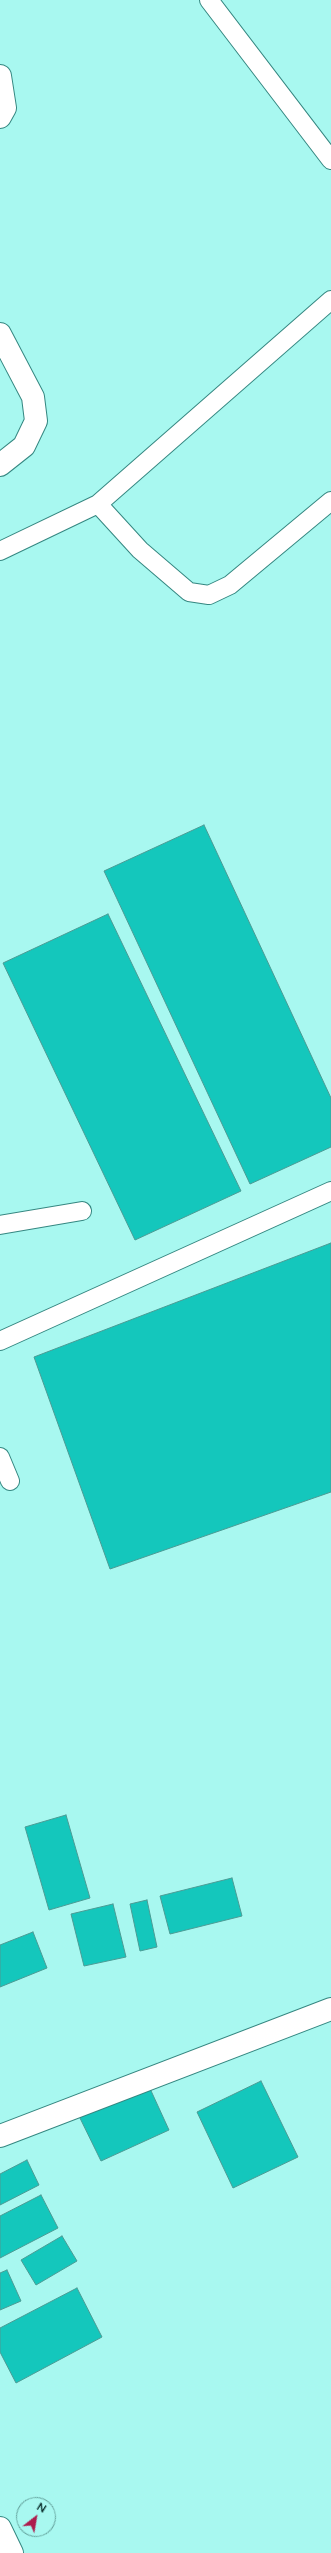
<!DOCTYPE html>
<html>
<head>
<meta charset="utf-8">
<style>
	body { margin:0 }
	#map { position:relative; width:331px; height:2553px; overflow:hidden; background:#a8f8f0; font-family:Lato,sans-serif }
	canvas { display:block }
	.north { position:absolute; left:16px; top:2497px; width:40px; height:40px; box-sizing:border-box; background:#a8f8f0; border:1px solid #65a39d; border-radius:50%; rotate:31deg; font-size:11px; font-weight:700; line-height:16px; text-align:center; color:#012321 }
	.north::after { content:''; display:block; margin:auto; width:14px; height:18px; background:#ad1c4d; clip-path:polygon(50% 0,100% 100%,50% 72%,0 100%) }
</style>
</head>
<body>
<div id="map">
<canvas width="331" height="2553"></canvas>
<div class="north">N</div>
</div>
<script>
const ctx = document.querySelector('canvas').getContext('2d');
ctx.lineJoin = 'round';
function fillPath(path, color) { ctx.fillStyle = color; ctx.fill(path, 'evenodd'); }
const toPath = rows => new Path2D(rows.map(r => 'M' + r).join(''));
function strokePath(path, color, width, dash) { ctx.strokeStyle = color; ctx.lineWidth = width; ctx.lineCap = dash ? 'butt' : 'round'; ctx.setLineDash(dash || []); ctx.stroke(path); }
const building = toPath([
	[204,825,331,1098,331,1147,250,1184,104,871,204,825],
	[108,914,241,1191,135,1240,3,963,108,914],
	[331,1243,331,1492,110,1569,34,1357,331,1243],
	[66,1815,90,1898,49,1910,25,1827,66,1815],
	[232,1878,242,1916,170,1934,160,1896,232,1878],
	[147,1900,157,1947,140,1951,130,1904,147,1900],
	[113,1904,126,1957,84,1966,71,1914,113,1904],
	[33,1932,47,1968,0,1987,0,1945,33,1932],
	[261,2081,298,2157,233,2188,197,2112,261,2081],
	[147,2082,169,2130,101,2161,78,2114,147,2082],
	[27,2160,39,2185,0,2205,0,2174,27,2160],
	[41,2195,58,2228,0,2258,0,2216,41,2195],
	[62,2236,77,2261,36,2285,21,2260,62,2236],
	[7,2270,21,2301,0,2310,0,2273,7,2270],
	[77,2288,102,2337,16,2383,0,2352,0,2328,77,2288]
]);
fillPath(building, '#14c7bc');
strokePath(building, '#4b9b94', 1);
const lane = toPath([
	[209,0,331,160],
	[98,504,140,550,189,592,209,595,230,585,331,501],
	[0,551,98,504,331,300],
	[0,1225,82,1211],
	[0,1341,331,1191],
	[0,1457,10,1481]
]);
const street = toPath([
	[0,76,5,108,0,117],
	[0,334,33,397,36,421,24,446,0,465],
	[0,2136,331,2009]
]);
const secondary = toPath([
	[0,2528,12,2553]
]);
strokePath(lane, '#358781', 20);
strokePath(street, '#358781', 24);
strokePath(secondary, '#358781', 24);
strokePath(lane, '#fff', 18);
strokePath(street, '#fff', 22);
strokePath(secondary, '#fff', 22);
</script>
</body>
</html>
